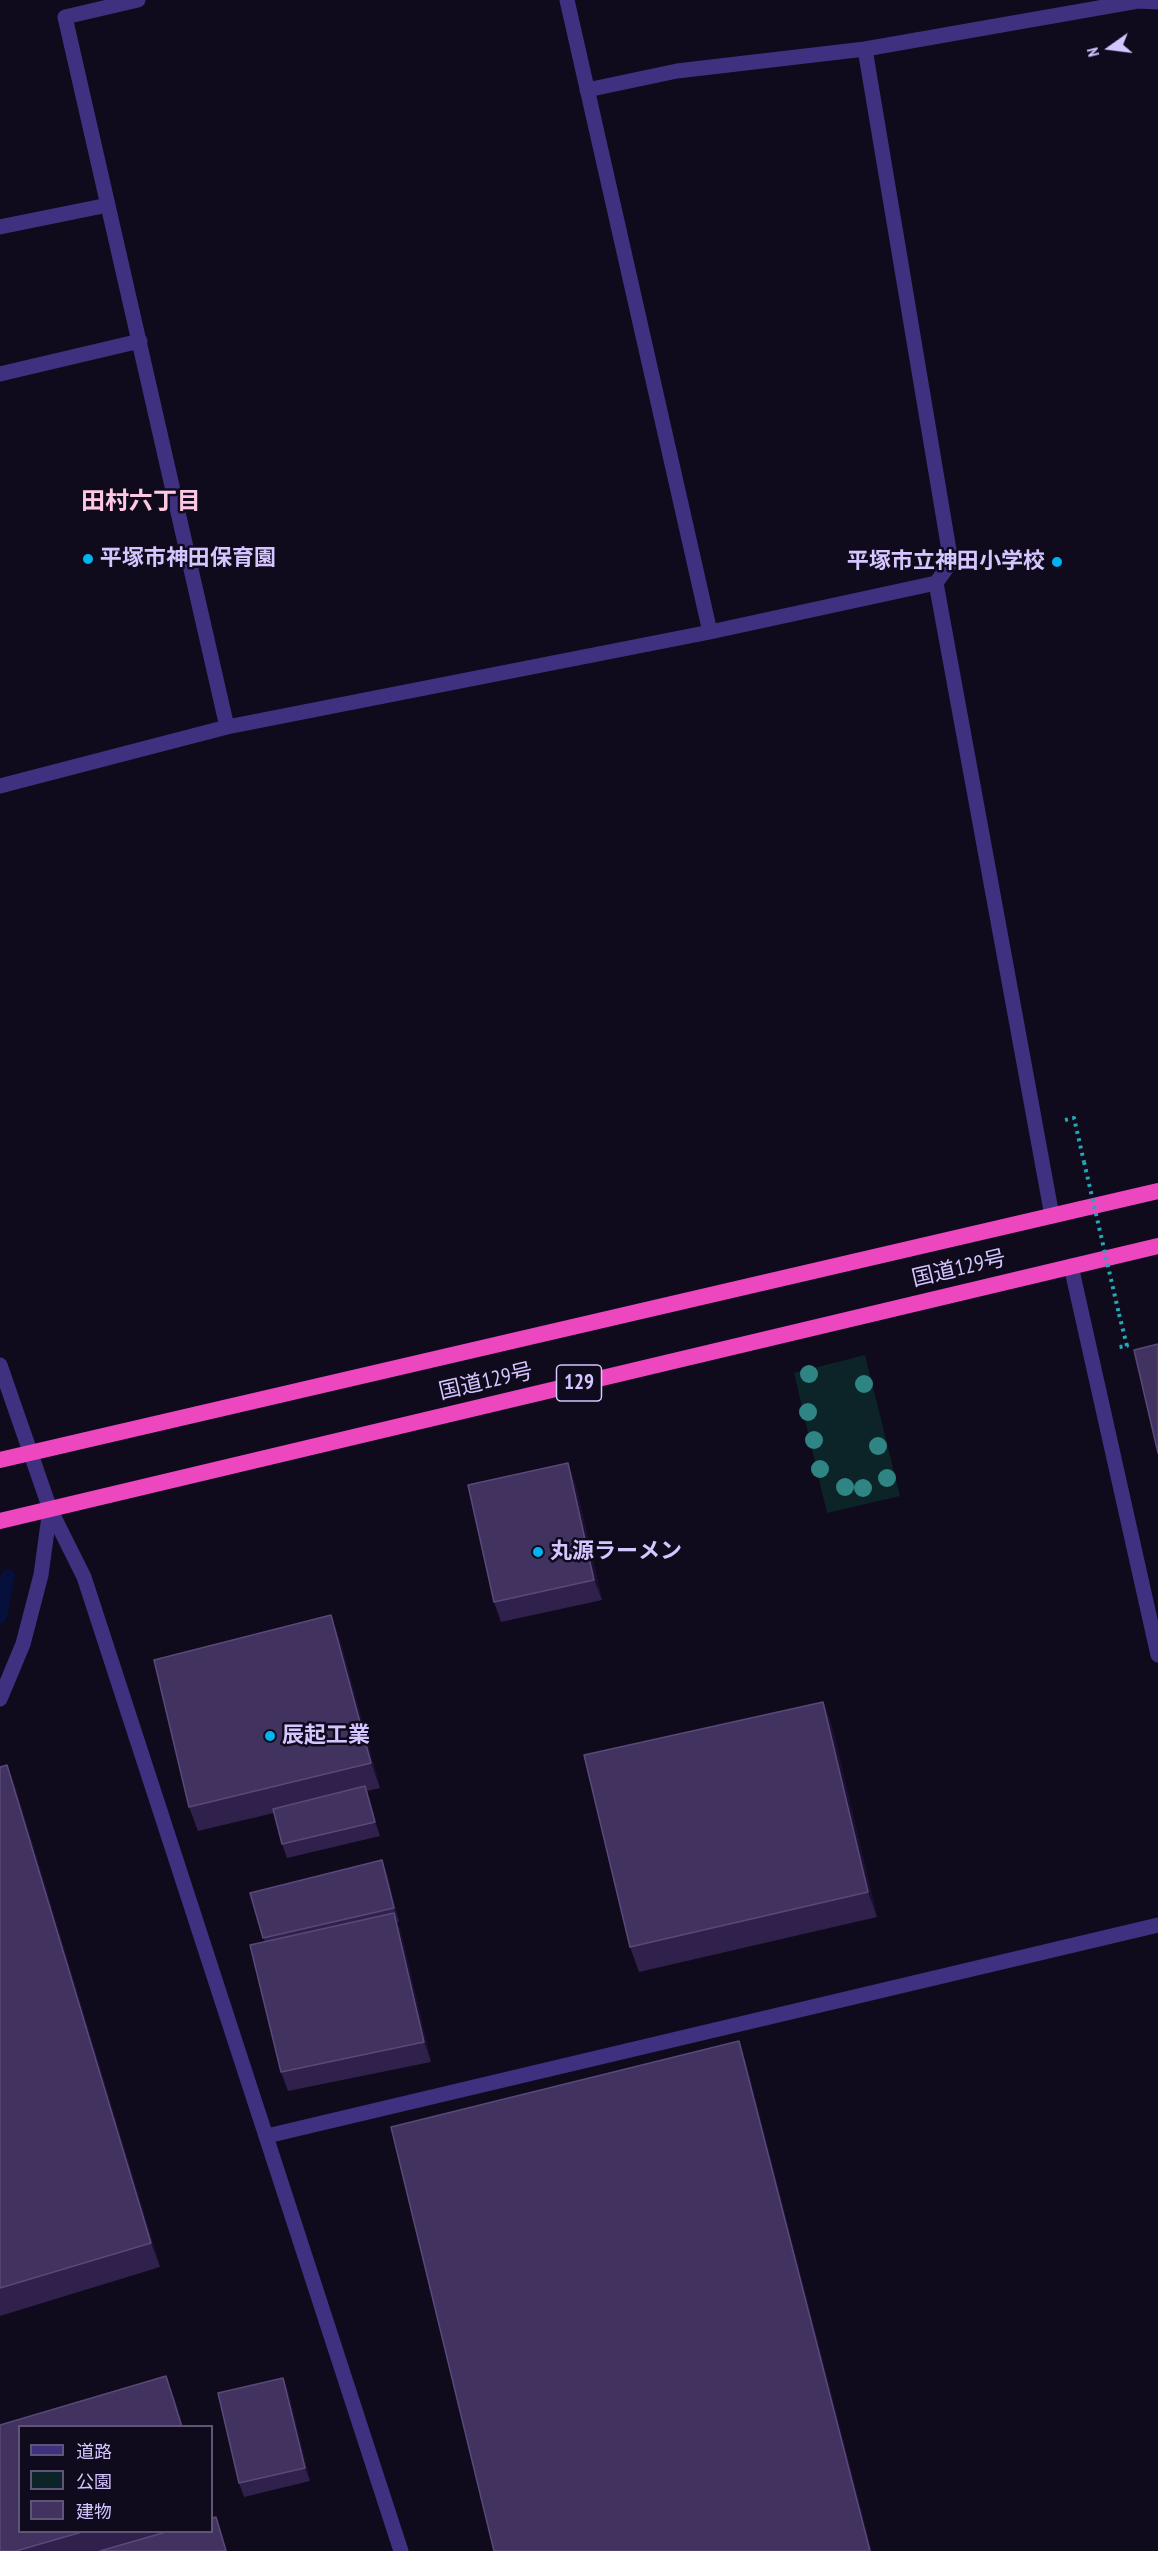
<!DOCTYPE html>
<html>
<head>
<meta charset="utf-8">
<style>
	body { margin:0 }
	#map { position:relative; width:1158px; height:2551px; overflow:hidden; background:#100a1d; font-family:"PT Sans Narrow","Noto Sans JP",sans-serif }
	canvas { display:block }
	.legend { position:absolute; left:18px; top:2425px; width:195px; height:108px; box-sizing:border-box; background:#100a1d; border:2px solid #5f5577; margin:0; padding:8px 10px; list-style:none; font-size:18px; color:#d5c6ff }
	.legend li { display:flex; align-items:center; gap:12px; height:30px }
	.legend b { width:30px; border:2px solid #5f5577 }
	.north { position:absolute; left:1080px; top:18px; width:60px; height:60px; -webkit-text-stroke:4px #100a1d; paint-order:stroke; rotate:256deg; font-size:16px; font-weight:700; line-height:24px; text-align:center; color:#d5c6ff }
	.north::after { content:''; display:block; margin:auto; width:21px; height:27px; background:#d5c6ff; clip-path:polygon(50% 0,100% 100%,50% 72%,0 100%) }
</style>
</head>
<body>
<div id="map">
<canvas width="1158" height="2551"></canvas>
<ul class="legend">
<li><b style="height:8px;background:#403180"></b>道路</li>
<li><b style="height:16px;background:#0c2427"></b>公園</li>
<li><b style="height:16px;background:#423260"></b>建物</li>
</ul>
<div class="north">N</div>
</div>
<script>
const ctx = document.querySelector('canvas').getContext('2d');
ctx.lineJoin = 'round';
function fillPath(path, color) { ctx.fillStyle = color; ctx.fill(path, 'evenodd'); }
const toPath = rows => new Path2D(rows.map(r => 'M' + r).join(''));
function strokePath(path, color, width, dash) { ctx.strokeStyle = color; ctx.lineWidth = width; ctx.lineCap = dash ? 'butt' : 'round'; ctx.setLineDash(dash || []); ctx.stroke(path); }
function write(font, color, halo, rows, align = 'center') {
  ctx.font = font + ' "PT Sans Narrow","Noto Sans JP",sans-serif'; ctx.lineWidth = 5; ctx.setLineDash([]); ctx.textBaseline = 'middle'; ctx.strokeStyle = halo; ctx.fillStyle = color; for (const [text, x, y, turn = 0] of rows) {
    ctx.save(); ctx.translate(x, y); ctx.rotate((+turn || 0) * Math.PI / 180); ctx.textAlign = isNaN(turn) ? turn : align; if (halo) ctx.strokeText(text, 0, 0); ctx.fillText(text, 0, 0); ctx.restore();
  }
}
fillPath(toPath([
	[865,1355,900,1496,827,1513,794,1373]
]), '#0c2427');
strokePath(toPath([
	[0,1616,8,1576]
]), '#05103b', 14);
strokePath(toPath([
	[1065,1120,1074,1118,1084,1162],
	[1119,1314,1127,1346,1119,1347]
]), '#23a8b6', 4, [3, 4.5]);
strokePath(toPath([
	[138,0,65,17,227,727],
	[567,0,710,632],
	[865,49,951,562,936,583],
	[587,90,677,71,865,49,1138,1,1158,2],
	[0,227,108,205],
	[0,374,140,341],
	[0,786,227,727,710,632,936,583,1052,1216],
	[1071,1266,1158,1655],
	[0,1699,23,1644,41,1575,50,1509],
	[267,2136,1158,1925]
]), '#403180', 15);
strokePath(toPath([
	[0,1365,50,1509,84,1577,401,2551]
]), '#403180', 15);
strokePath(toPath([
	[0,1460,1158,1191],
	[0,1521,1158,1246]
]), '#ec47be', 16);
strokePath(toPath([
	[1084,1162,1119,1314]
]), '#23a8b6', 4, [3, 4.5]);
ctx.fillStyle = '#2f8484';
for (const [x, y] of [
	[809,1374],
	[864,1384],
	[808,1412],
	[814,1440],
	[878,1446],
	[820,1469],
	[887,1478],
	[845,1487],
	[863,1488]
]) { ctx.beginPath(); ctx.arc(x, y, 9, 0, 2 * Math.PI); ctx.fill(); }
fillPath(toPath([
	[575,1482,602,1600,501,1622,494,1602],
	[340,1640,380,1788,367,1791,380,1836,287,1858,282,1844,274,1813,198,1831,189,1807],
	[823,1702,832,1726,877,1917,639,1972,630,1947],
	[7,1765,16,1789,160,2267,0,2316,0,1767],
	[387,1874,399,1922,397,1922,401,1932,431,2062,288,2091,281,2072,265,1942,250,1893],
	[166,2376,175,2400,183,2427,20,2427,20,2532,212,2532,212,2518,216,2517,227,2551,0,2551,0,2425],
	[283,2378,288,2391,310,2481,244,2497,239,2483]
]), '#30204c');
fillPath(toPath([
	[568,1463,575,1482,602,1600,594,1580],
	[331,1615,340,1640,380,1788,371,1763],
	[823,1702,832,1726,877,1917,868,1892],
	[7,1765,16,1789,160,2267,151,2243],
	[365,1786,370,1799,380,1836,375,1822],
	[382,1860,387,1874,399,1922,394,1908],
	[394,1913,401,1932,431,2062,424,2042],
	[739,2041,747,2065,872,2551,870,2551],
	[166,2376,175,2400,183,2427,182,2427],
	[283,2378,288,2391,310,2481,305,2468],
	[216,2517,223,2536,227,2551,226,2551]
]), '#1c1031');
const building = toPath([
	[1158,1344,1158,1453,1134,1350,1158,1344],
	[568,1463,594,1580,494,1602,468,1485,568,1463],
	[331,1615,371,1763,189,1807,154,1660,331,1615],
	[823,1702,868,1892,630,1947,584,1755,823,1702],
	[7,1765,151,2243,0,2288,0,1767,7,1765],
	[365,1786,375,1822,282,1844,273,1809,365,1786],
	[382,1860,394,1908,263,1938,250,1893,382,1860],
	[394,1913,424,2042,281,2072,250,1945,394,1913],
	[739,2041,870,2551,494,2551,391,2127,739,2041],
	[166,2376,182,2427,20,2427,20,2532,82,2532,16,2551,0,2551,0,2425,166,2376],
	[283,2378,305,2468,239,2483,218,2393,283,2378],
	[216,2517,226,2551,100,2551,166,2532,212,2532,212,2518,216,2517]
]);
fillPath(building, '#423260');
strokePath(building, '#594979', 1.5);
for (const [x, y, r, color] of [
	[88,559,6,"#00b3f1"],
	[1057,562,6,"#00b3f1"],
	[538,1552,6,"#00b3f1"],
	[270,1736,6,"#00b3f1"]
]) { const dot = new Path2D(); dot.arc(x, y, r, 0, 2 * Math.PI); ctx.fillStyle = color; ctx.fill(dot); strokePath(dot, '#100a1d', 2); }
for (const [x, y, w] of [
	[579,1383,45]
]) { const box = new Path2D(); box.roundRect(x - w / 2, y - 18, w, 36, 4.5); ctx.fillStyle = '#100a1d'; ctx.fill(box); strokePath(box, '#d5c6ff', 1.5); }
write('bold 21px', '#d5c6ff', null, [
	["129",579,1383]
]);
write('bold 22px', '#d5c6ff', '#100a1d', [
	["平塚市神田保育園",100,559],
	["平塚市立神田小学校",1045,562,"right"],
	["丸源ラーメン",550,1552],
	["辰起工業",282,1736]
], 'left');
write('22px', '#d5c6ff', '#100a1d', [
	["国道129号",959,1269,-13],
	["国道129号",486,1382,-13]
]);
write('bold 24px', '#ffc8e2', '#100a1d', [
	["田村六丁目",141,502]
]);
</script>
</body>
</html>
